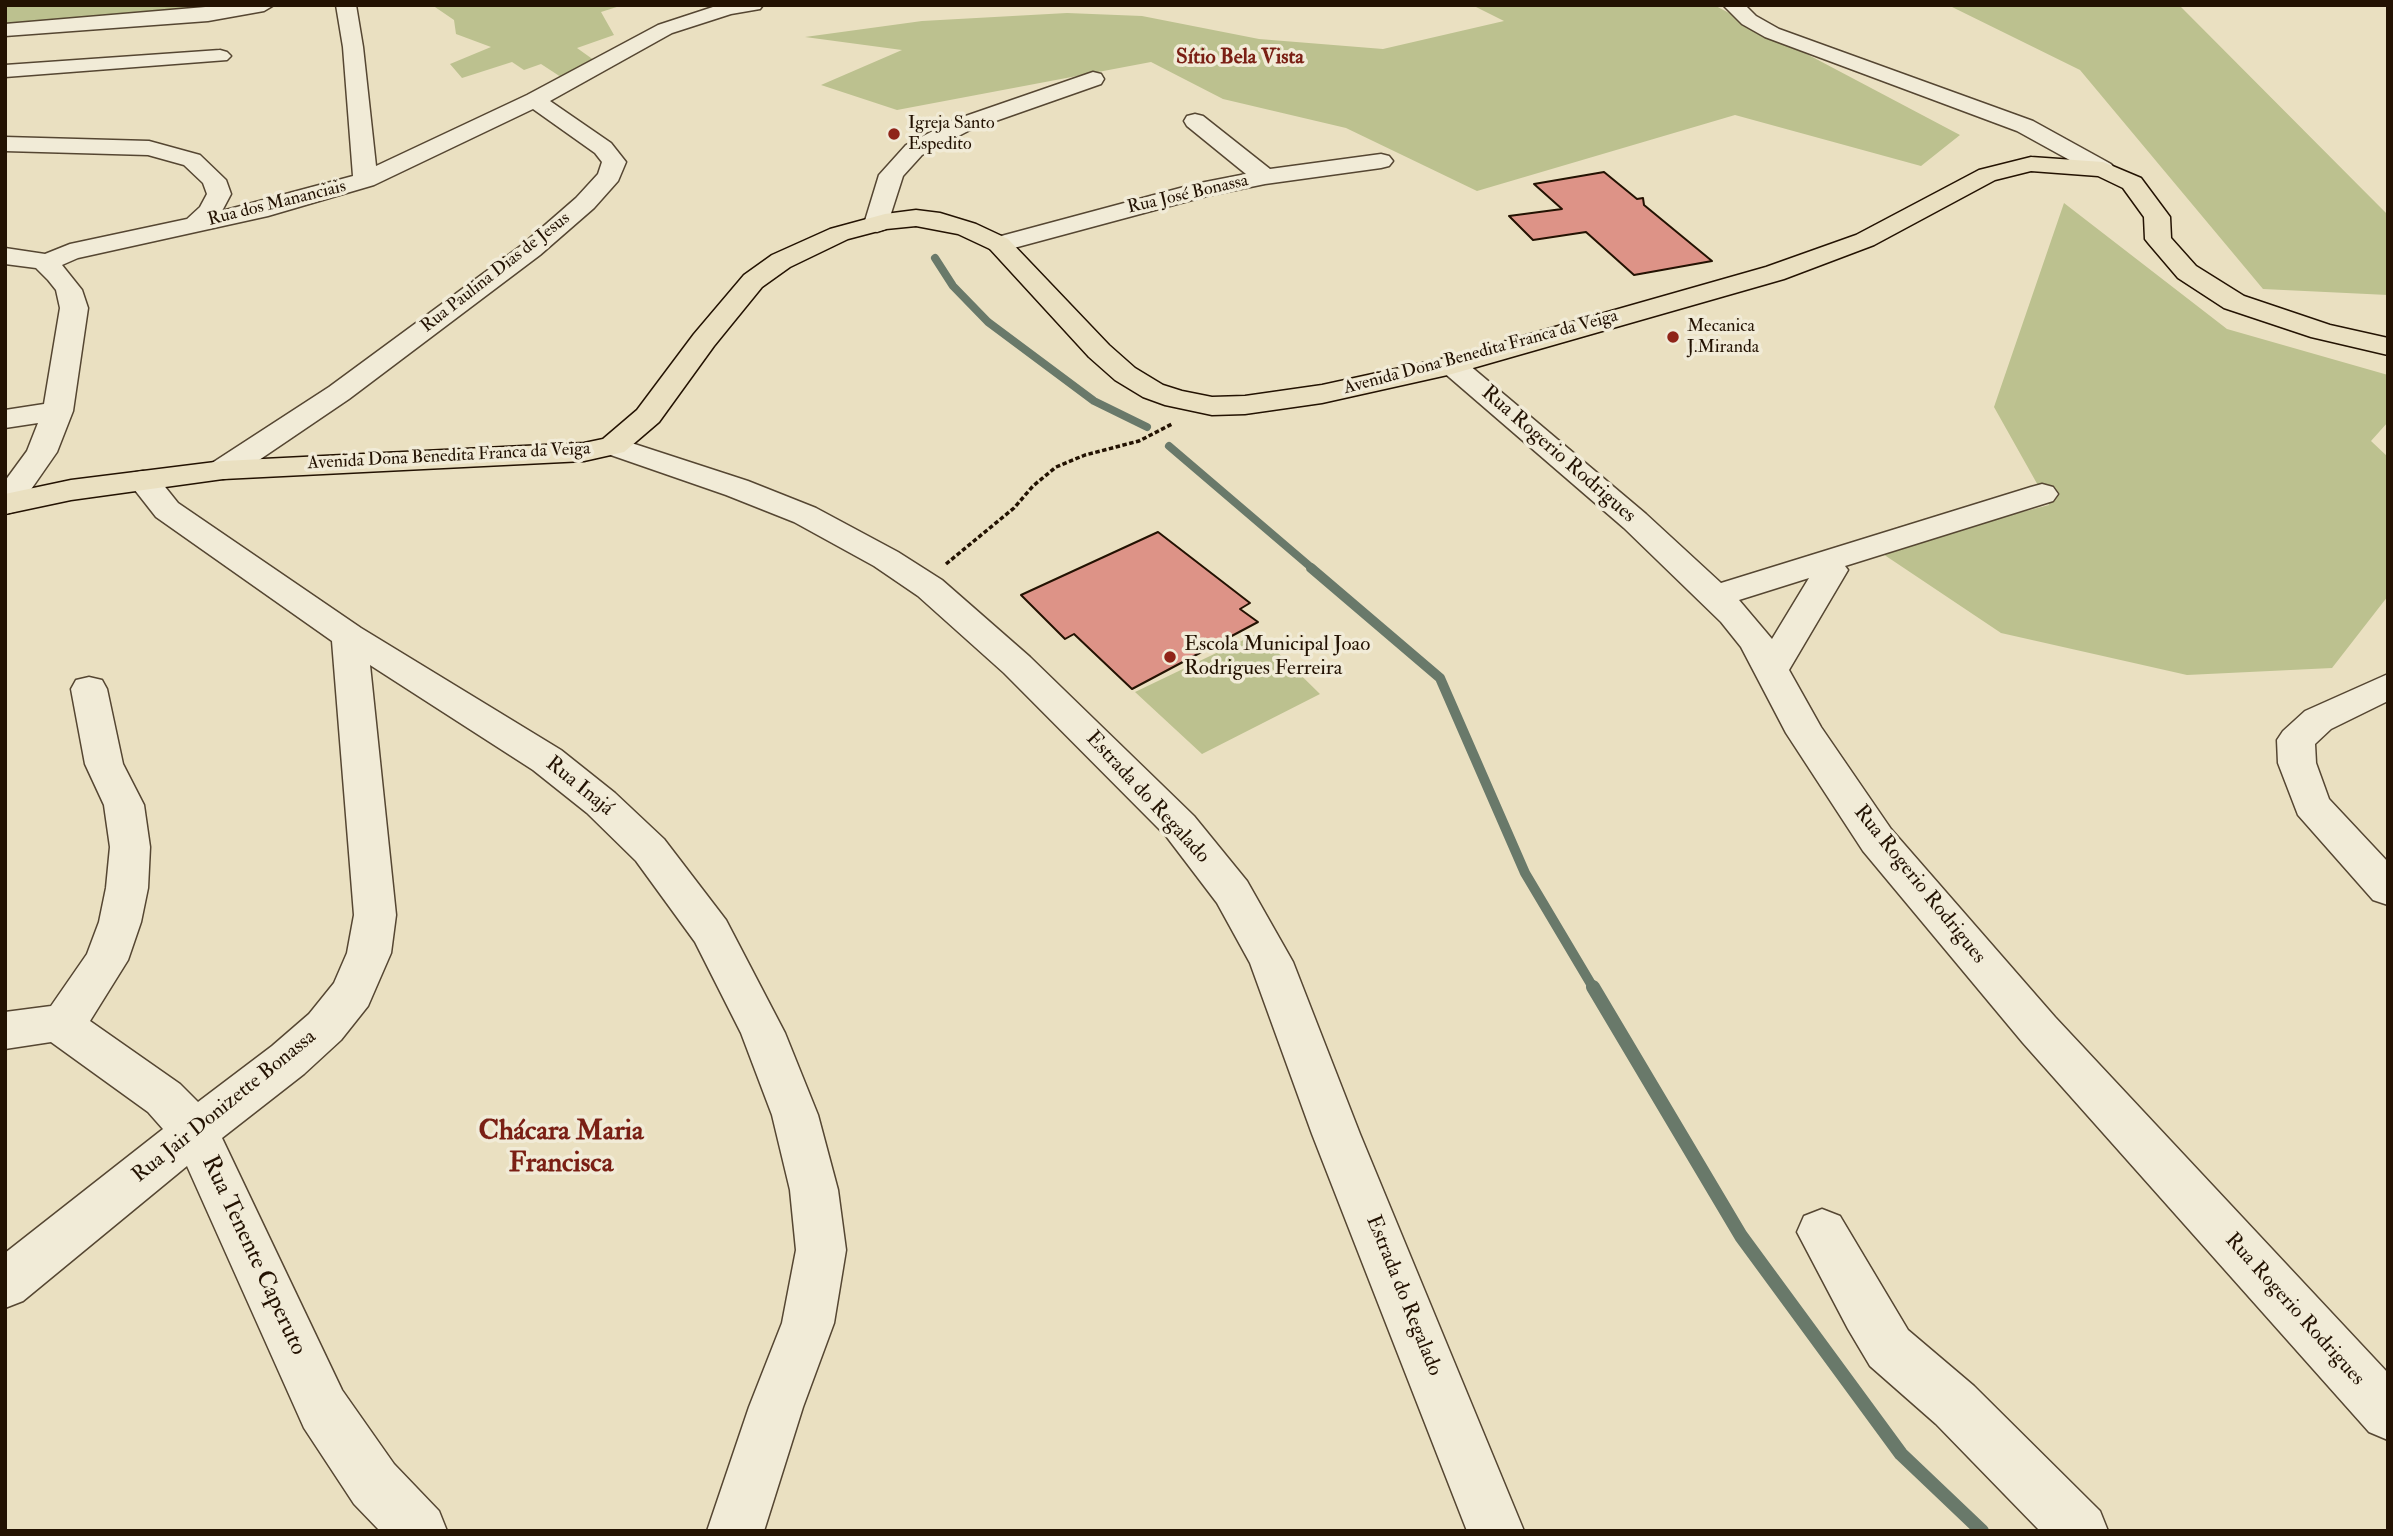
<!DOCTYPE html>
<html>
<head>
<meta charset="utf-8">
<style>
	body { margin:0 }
	#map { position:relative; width:2393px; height:1536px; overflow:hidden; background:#eae0c1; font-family:"IM FELL Double Pica",serif }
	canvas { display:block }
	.frame { position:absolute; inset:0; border:7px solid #231202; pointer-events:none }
</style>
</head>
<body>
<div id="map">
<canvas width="2393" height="1536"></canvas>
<div class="frame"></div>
</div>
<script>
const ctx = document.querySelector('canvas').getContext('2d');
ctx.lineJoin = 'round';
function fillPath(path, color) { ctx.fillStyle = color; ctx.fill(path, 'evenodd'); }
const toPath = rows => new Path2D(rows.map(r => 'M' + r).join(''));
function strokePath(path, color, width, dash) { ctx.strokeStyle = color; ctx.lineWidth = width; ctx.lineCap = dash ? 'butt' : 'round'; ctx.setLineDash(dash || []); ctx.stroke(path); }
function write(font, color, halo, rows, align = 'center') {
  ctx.font = font + ' "IM FELL Double Pica",serif'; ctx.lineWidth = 7; ctx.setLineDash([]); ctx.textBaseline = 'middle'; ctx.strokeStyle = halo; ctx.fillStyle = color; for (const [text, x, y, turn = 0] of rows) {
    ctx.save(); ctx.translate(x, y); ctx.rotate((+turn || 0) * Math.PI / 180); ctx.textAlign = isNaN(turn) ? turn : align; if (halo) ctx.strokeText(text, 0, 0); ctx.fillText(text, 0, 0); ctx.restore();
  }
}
fillPath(toPath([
	[5,5,227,5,5,24],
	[432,5,623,5,601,12,614,35,577,48,598,63,564,79,541,64,524,70,512,62,462,78,450,64,491,47,456,34,454,20],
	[1472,5,1714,5,1960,135,1921,166,1735,115,1477,191,1346,128,1223,99,1151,62,897,110,821,85,902,50,805,37,922,21,1067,13,1142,16,1259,39,1383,49,1504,21],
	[1948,5,2179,5,2388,215,2388,295,2263,289,2080,70],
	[2064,203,2227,329,2388,375,2388,422,2371,441,2388,457,2388,596,2332,668,2187,675,2001,633,1877,550,2049,505,1994,407],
	[1258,633,1320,694,1202,754,1135,692]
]), '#bcc18f');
strokePath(toPath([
	[935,258,953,286,988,322,1094,401,1147,427],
	[1169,446,1313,569]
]), '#69796a', 8);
strokePath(toPath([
	[1311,568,1440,678,1525,873,1594,989]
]), '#69796a', 10);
strokePath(toPath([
	[1593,987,1741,1236,1901,1454,1982,1531]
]), '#69796a', 14);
const building = toPath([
	[1604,172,1637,199,1643,198,1644,205,1712,261,1634,275,1586,232,1533,240,1509,216,1562,209,1534,184,1604,172],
	[1158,532,1250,603,1240,609,1258,622,1132,689,1074,634,1065,639,1021,595,1158,532]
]);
fillPath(building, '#dd9387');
strokePath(building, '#231202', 2);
const minor = toPath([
	[229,5,274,5,264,11,208,21,5,36,5,24,229,5],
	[336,5,356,5,363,47,376,166,527,95,658,25,719,5,763,5,760,9,731,14,672,33,550,101,611,143,626,162,618,181,594,208,540,255,349,399,234,477,223,479,212,477,207,470,212,463,329,387,522,245,576,198,598,174,602,162,595,153,533,109,374,185,268,216,78,258,62,265,82,290,88,308,73,411,57,452,16,511,5,514,5,481,27,451,38,423,5,428,5,410,44,404,60,308,56,290,48,280,36,268,5,264,5,248,45,254,70,244,187,219,200,207,207,194,203,183,184,165,148,155,5,151,5,137,149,141,200,155,226,180,231,194,222,211,353,176,343,47,336,5],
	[1723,5,1745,5,1756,16,1779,29,2033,121,2111,164,2115,169,2111,174,2095,174,2017,131,1765,37,1742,24,1723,5],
	[220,50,227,52,231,56,227,60,5,77,5,65,220,50],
	[1093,72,1101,74,1104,79,1101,84,970,130,922,155,903,176,886,229,877,232,868,229,864,224,879,175,906,145,954,120,1093,72],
	[1195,114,1203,116,1270,169,1381,154,1389,156,1393,161,1389,166,1381,168,1265,184,1207,196,999,252,990,249,986,244,990,239,1195,184,1246,174,1187,126,1184,121,1187,116,1195,114],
	[1452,356,1462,359,1646,514,1721,583,2031,487,2042,484,2053,487,2058,494,2053,501,1845,566,1848,570,1789,670,1821,727,1891,829,2055,1017,2388,1373,2388,1440,2369,1432,2023,1043,1863,851,1786,733,1741,647,1721,622,1624,528,1442,371,1438,365,1442,359,1452,356],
	[1809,578,1772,639,1739,600,1809,578],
	[613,437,748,481,816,508,898,552,942,580,1030,657,1194,816,1247,881,1293,962,1360,1134,1524,1531,1467,1531,1312,1134,1250,963,1217,903,1166,836,1004,673,918,596,874,566,794,522,726,495,602,452,598,446,602,440,613,437],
	[143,471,154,473,178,503,361,628,561,750,615,793,664,839,726,920,785,1033,818,1115,838,1190,846,1250,834,1323,803,1407,764,1531,707,1531,749,1407,782,1323,796,1250,790,1190,772,1115,741,1033,695,942,636,861,587,813,533,770,370,665,396,915,391,953,368,1006,341,1040,304,1074,222,1138,342,1390,394,1464,439,1511,447,1531,380,1531,354,1504,304,1428,187,1166,23,1301,5,1308,5,1253,163,1129,148,1112,51,1042,5,1049,5,1012,51,1006,87,954,99,922,106,888,110,847,104,805,85,764,71,689,76,680,89,677,102,680,107,689,123,764,144,805,150,847,148,888,141,922,128,960,90,1021,180,1084,198,1102,272,1046,309,1014,334,983,347,953,354,915,332,641,156,517,127,480,132,473,143,471],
	[2388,674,2388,701,2331,729,2315,744,2316,763,2329,799,2388,862,2388,905,2373,900,2298,815,2278,763,2277,740,2283,731,2305,711,2388,674],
	[1822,1209,1840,1216,1908,1330,1974,1386,2100,1511,2108,1531,2040,1531,1936,1424,1870,1366,1848,1329,1797,1232,1804,1216,1822,1209]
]);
const major = toPath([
	[2031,157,2103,162,2141,178,2170,217,2171,238,2196,266,2244,296,2330,325,2388,338,2388,355,2311,337,2224,308,2178,278,2149,244,2145,239,2144,217,2123,188,2098,176,2031,171,1995,180,1874,245,1784,279,1452,374,1322,403,1245,414,1212,415,1165,405,1143,397,1115,380,1089,357,990,249,958,234,916,226,886,229,848,239,790,267,762,287,714,346,659,422,624,452,584,461,223,479,71,500,5,514,5,494,71,480,223,461,584,443,603,439,637,410,694,334,744,275,772,255,830,229,885,214,916,210,940,213,976,224,1008,239,1109,345,1135,368,1163,385,1182,391,1212,397,1245,396,1322,385,1446,358,1766,267,1856,235,1979,170,2031,157]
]);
strokePath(minor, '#554632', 3);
strokePath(major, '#231202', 3);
strokePath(toPath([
	[946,564,1014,508,1033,486,1056,467,1085,455,1139,441,1172,424]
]), '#231202', 3.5, [4.5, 2.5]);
fillPath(minor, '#f1ebd7');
fillPath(major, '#eae0c1');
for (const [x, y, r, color] of [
	[894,134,7,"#8f2418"],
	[1673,337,7,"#8f2418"],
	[1170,657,7,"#8f2418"]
]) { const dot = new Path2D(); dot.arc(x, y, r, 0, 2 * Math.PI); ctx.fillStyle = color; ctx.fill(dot); strokePath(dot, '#f1ebd7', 2.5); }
write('18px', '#231202', '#f1ebd7', [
	["Igreja Santo",908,124],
	["Espedito",908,145],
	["Mecanica",1687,327],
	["J.Miranda",1687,348]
], 'left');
write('18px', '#231202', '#f1ebd7', [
	["Rua José Bonassa",1188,195,-13],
	["Rua dos Mananciais",277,204,-14],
	["Rua Paulina Dias de Jesus",496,273,-38],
	["Avenida Dona Benedita Franca da Veiga",1481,353,-15],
	["Avenida Dona Benedita Franca da Veiga",449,457,-3]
]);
write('bold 21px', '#7a1f14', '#f1ebd7', [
	["Sítio Bela Vista",1240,58]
]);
write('21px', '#231202', '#f1ebd7', [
	["Rua Rogerio Rodrigues",1558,455,41],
	["Rua Inajá",579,787,39],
	["Estrada do Regalado",1147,798,47],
	["Rua Rogerio Rodrigues",1919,885,51],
	["Rua Jair Donizette Bonassa",225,1107,-39],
	["Estrada do Regalado",1403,1296,68],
	["Rua Rogerio Rodrigues",2294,1310,48]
]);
write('21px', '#231202', '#f1ebd7', [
	["Escola Municipal Joao",1184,645],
	["Rodrigues Ferreira",1184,669]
], 'left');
write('24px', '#231202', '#f1ebd7', [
	["Rua Tenente Caperuto",253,1256,65]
]);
write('bold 28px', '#7a1f14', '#f1ebd7', [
	["Chácara Maria",561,1133],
	["Francisca",561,1165]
]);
</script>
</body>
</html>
